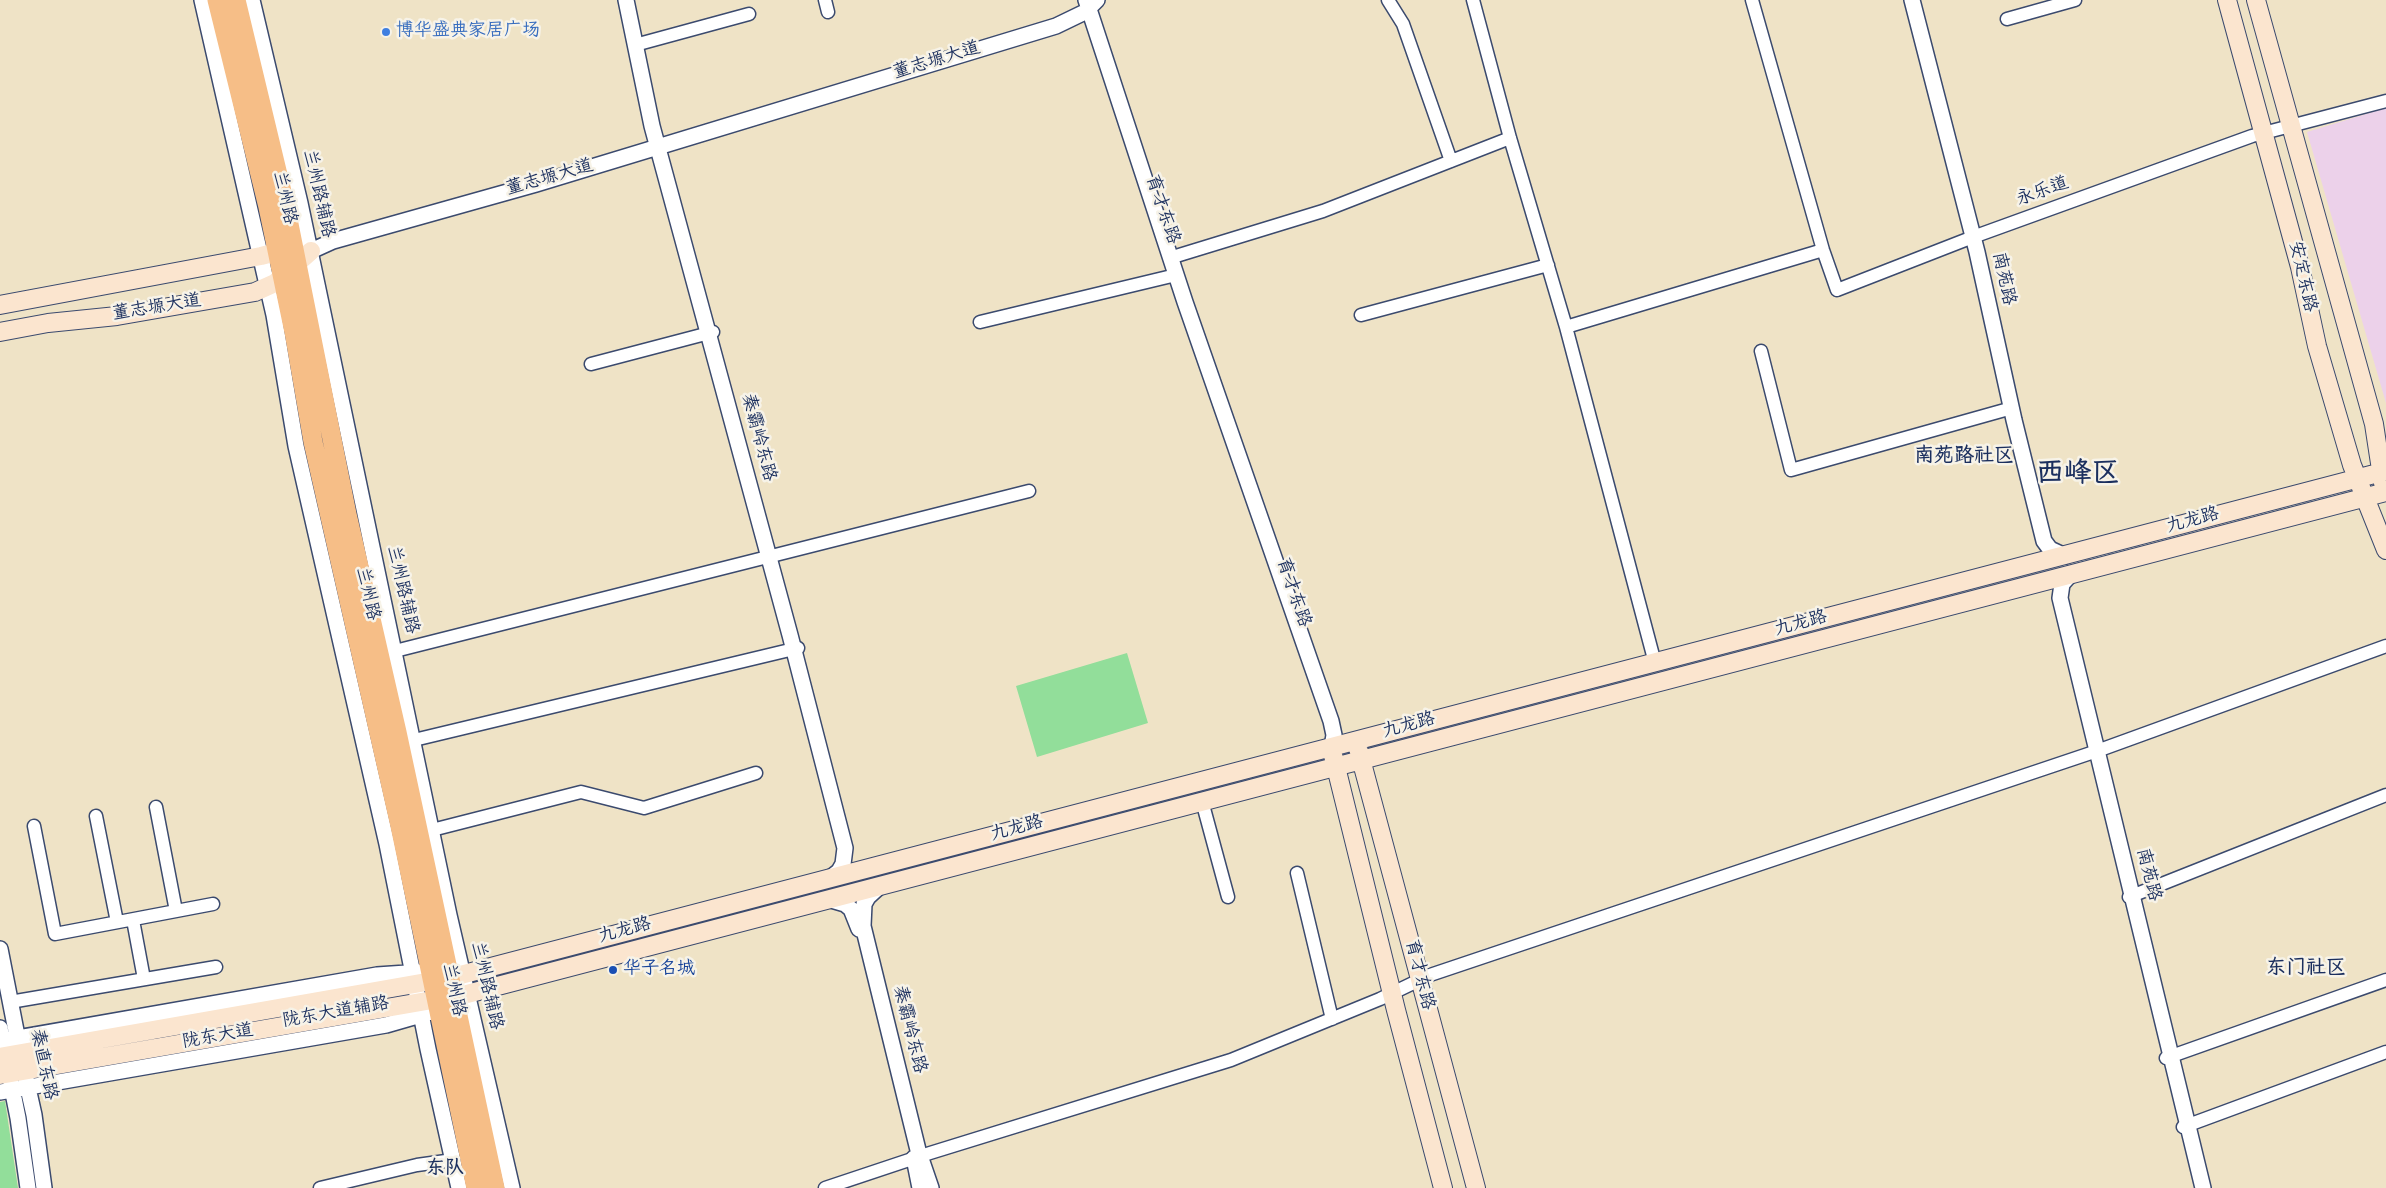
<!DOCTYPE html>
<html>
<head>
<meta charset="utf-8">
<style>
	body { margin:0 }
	canvas { display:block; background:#efe3c6 }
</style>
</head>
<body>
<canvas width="2386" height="1188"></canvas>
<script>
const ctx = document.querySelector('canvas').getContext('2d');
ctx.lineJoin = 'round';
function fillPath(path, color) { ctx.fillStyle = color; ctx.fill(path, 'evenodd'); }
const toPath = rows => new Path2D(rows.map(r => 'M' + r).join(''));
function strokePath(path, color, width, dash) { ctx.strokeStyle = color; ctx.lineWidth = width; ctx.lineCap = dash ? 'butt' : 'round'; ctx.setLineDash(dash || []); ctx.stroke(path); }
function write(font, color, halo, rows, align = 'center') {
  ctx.font = font + ' "Gochi Hand","LXGW WenKai TC",sans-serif'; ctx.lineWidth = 5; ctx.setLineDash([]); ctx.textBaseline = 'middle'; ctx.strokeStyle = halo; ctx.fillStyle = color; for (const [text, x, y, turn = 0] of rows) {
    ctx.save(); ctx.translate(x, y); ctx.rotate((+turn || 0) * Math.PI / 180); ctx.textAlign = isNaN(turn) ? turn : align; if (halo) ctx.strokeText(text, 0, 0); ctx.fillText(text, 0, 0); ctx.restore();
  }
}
fillPath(toPath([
	[2386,108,2386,403,2307,132]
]), '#ecd1ea');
fillPath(toPath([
	[1127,653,1148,723,1037,757,1016,686],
	[5,1101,18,1188,0,1188,0,1102]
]), '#92de9a');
const minor = toPath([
	[825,0,828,12],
	[1388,0,1403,24,1451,161],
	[1473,0,1510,138,1566,327,1655,663],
	[1752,0,1823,250,1837,290,1973,237,2252,136,2386,101],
	[2007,19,2075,0],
	[635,45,749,14],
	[1176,256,1323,211,1510,138],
	[1361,315,1548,265],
	[980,322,1176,275],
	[1566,327,1823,250],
	[1761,351,1791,470,2012,408],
	[591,364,713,332],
	[395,651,1029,491],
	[414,740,798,648],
	[1202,801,1228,897],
	[156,807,176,911],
	[96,816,117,922],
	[34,826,55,934,213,904],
	[432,830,581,792,644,808,756,773],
	[1297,873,1332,1019],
	[2129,897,2386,795],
	[133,920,144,979],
	[10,1002,216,967],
	[2166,1058,2386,980],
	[2183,1127,2386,1052],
	[320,1188,417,1165,453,1160],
	[825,1188,930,1153,1231,1060,1380,999,1430,975,2097,751,2386,646]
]);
const tertiary = toPath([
	[202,0,274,315,296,446,387,844,428,1049,459,1188],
	[252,0,300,203,449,915,512,1188],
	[626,0,652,126,790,635,845,848,843,864,839,871,829,879],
	[1086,0,1185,302,1331,721,1334,735,1332,747],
	[1912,0,1977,252,2014,420,2044,541,2050,549,2065,556],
	[311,251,333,241,536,184,1056,26,1085,12,1097,0],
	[2070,575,2062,584,2060,598,2203,1188],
	[880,886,868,897,864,904,863,926,918,1150,931,1188],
	[828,899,845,904,851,909,859,929],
	[0,949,19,1046],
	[0,1028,18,1118,28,1188],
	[0,1041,377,975,421,972],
	[26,1079,34,1115,44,1188],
	[0,1092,386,1025,431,1012],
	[914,1158,920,1188]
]);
const secondary = toPath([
	[2227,0,2300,267,2317,346,2352,465,2386,550],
	[2256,0,2374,424,2383,483],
	[0,305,261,256,292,248],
	[0,332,48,323,117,316,255,292,275,283,311,251],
	[1358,748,1476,1188],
	[1333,755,1396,1010,1443,1188],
	[0,1057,449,978,2386,471],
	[0,1075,467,994,2386,492]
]);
const primary = toPath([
	[217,0,268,207,294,332,313,442,400,826,476,1188],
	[236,0,285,204,347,514,397,732,495,1188]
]);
strokePath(minor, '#3b4a6e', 15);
strokePath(tertiary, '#3b4a6e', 18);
strokePath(secondary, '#3b4a6e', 20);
strokePath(primary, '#3b4a6e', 21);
strokePath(minor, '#fff', 12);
strokePath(tertiary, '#fff', 15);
strokePath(secondary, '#fbe5cf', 18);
strokePath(primary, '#f6be87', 19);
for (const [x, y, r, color] of [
	[386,32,5,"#3f7fe0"],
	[613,970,5,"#1a4fb4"]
]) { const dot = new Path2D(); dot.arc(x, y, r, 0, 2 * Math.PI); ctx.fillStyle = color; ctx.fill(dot); strokePath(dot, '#f7f3e8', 2); }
write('18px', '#366cbe', '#f7f3e8', [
	["博华盛典家居广场",396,32]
], 'left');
write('18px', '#1b2f5e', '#f7f3e8', [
	["董志塬大道",937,62,-17],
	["董志塬大道",550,179,-16],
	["永乐道",2043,193,-20],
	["兰州路辅路",317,194,77],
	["兰州路",283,198,77],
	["育才东路",1161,210,71],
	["安定东路",2301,277,77],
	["南苑路",2002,279,78],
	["董志塬大道",157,309,-9],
	["秦霸岭东路",757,438,75],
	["九龙路",2193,522,-15],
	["兰州路辅路",401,590,77],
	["育才东路",1292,593,71],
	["兰州路",366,594,77],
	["九龙路",1801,625,-15],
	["九龙路",1409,727,-15],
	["九龙路",1017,830,-15],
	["南苑路",2147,875,76],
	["九龙路",625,932,-15],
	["育才东路",1418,975,76],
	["兰州路辅路",485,986,77],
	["兰州路",452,990,78],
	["陇东大道辅路",336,1014,-10],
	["秦霸岭东路",908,1030,76],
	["陇东大道",218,1038,-10],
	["秦直东路",42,1065,78]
]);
write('18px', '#164399', '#f7f3e8', [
	["华子名城",623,970]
], 'left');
write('bold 19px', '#1b2f5e', '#f7f3e8', [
	["东队",445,1170]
]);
write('bold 20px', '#1b2f5e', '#f7f3e8', [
	["南苑路社区",1964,458],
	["东门社区",2306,970]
]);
write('bold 28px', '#1b2f5e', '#f7f3e8', [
	["西峰区",2078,477]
]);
</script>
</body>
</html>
